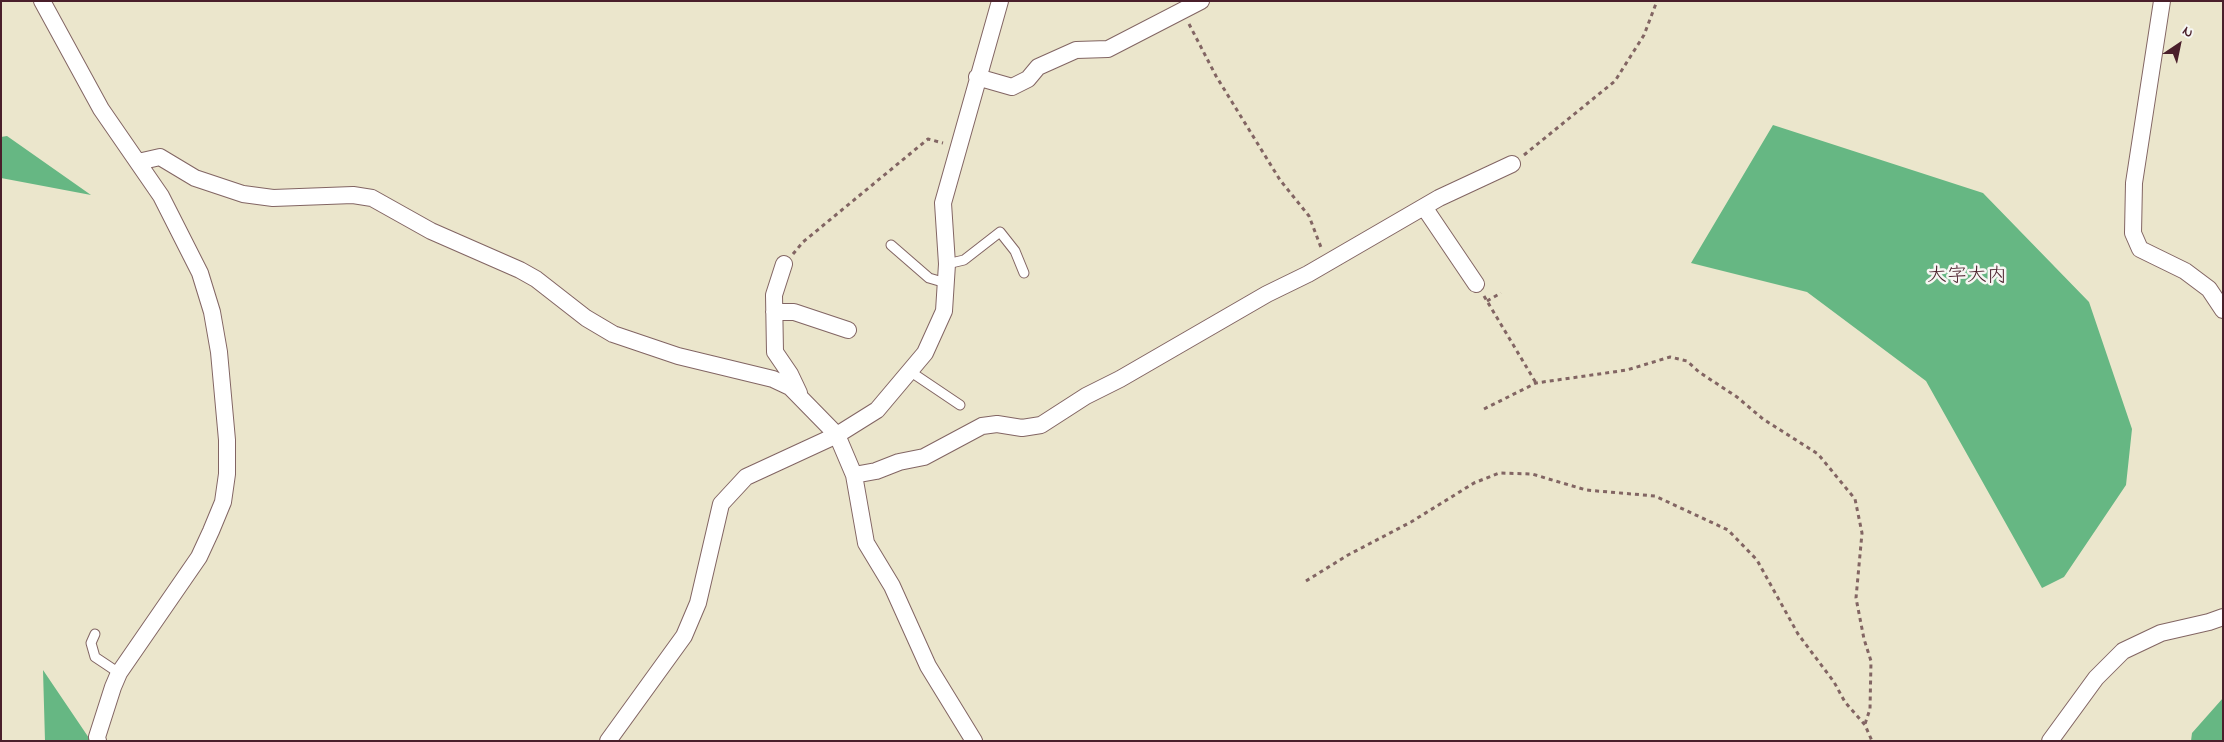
<!DOCTYPE html>
<html>
<head>
<meta charset="utf-8">
<style>
	body { margin:0 }
	#map { position:relative; width:2224px; height:742px; overflow:hidden; background:#ebe6cc; font-family:"Indie Flower",sans-serif }
	canvas { display:block }
	.frame { position:absolute; inset:0; border:2px solid #4a1f2b; pointer-events:none }
	.north { position:absolute; left:2154px; top:20px; width:50px; height:50px; -webkit-text-stroke:4px #f6f6f2; paint-order:stroke; rotate:34deg; font-size:14px; font-weight:700; line-height:20px; text-align:center; color:#4a1f2b }
	.north::after { content:''; display:block; margin:auto; width:18px; height:22px; background:#4a1f2b; clip-path:polygon(50% 0,100% 100%,50% 72%,0 100%) }
</style>
</head>
<body>
<div id="map">
<canvas width="2224" height="742"></canvas>
<div class="frame"></div>
<div class="north">N</div>
</div>
<script>
const ctx = document.querySelector('canvas').getContext('2d');
ctx.lineJoin = 'round';
function fillPath(path, color) { ctx.fillStyle = color; ctx.fill(path, 'evenodd'); }
const toPath = rows => new Path2D(rows.map(r => 'M' + r).join(''));
function strokePath(path, color, width, dash) { ctx.strokeStyle = color; ctx.lineWidth = width; ctx.lineCap = dash ? 'butt' : 'round'; ctx.setLineDash(dash || []); ctx.stroke(path); }
function write(font, color, halo, rows, align = 'center') {
  ctx.font = font + ' "Indie Flower","Klee One",sans-serif'; ctx.lineWidth = 5; ctx.setLineDash([]); ctx.textBaseline = 'middle'; ctx.strokeStyle = halo; ctx.fillStyle = color; for (const [text, x, y, turn = 0] of rows) {
    ctx.save(); ctx.translate(x, y); ctx.rotate((+turn || 0) * Math.PI / 180); ctx.textAlign = isNaN(turn) ? turn : align; if (halo) ctx.strokeText(text, 0, 0); ctx.fillText(text, 0, 0); ctx.restore();
  }
}
fillPath(toPath([
	[1773,125,1983,193,2089,302,2132,429,2126,485,2064,577,2042,588,1926,381,1807,292,1691,263],
	[7,136,91,195,1,178,1,137],
	[43,670,91,741,45,741],
	[2223,698,2223,741,2191,741,2192,733]
]), '#66b783');
const service = toPath([
	[891,245,929,278,946,283],
	[947,264,964,260,1000,232,1015,251,1024,273],
	[911,372,960,405],
	[95,634,91,643,95,657,119,673]
]);
const minor = toPath([
	[42,1,101,109,161,196,200,273,212,312,219,352,227,440,227,474,223,502,211,531,199,557,119,673,113,687,97,737,98,741],
	[2162,1,2134,183,2133,233,2140,249,2185,271,2209,289,2223,310],
	[977,77,1012,87,1028,79,1038,67,1076,50,1108,49,1201,1],
	[138,162,160,157,195,178,243,194,273,198,353,195,372,198,431,231,520,270,536,279,586,318,613,334,678,356,773,379,790,387,837,435,854,475,866,543,892,586,928,666,974,741],
	[1424,207,1476,284],
	[784,264,774,295,775,352,790,374,799,393],
	[774,312,794,312,848,330],
	[854,475,876,471,899,462,924,457,982,426,997,424,1022,428,1041,425,1086,396,1120,379,1267,294,1308,274,1439,198,1512,164],
	[608,741,684,636,698,603,721,504,746,477,837,435,877,410,925,353,944,311,947,264,943,203,1000,1],
	[2050,741,2096,678,2123,651,2161,633,2209,622,2223,617]
]);
strokePath(service, '#826563', 11);
strokePath(minor, '#826563', 18);
strokePath(toPath([
	[1189,24,1216,76,1280,180,1309,216,1322,250],
	[1524,155,1615,81,1644,35,1657,1],
	[793,254,803,242,928,139,943,143],
	[1484,296,1536,383],
	[1487,301,1501,293],
	[1484,409,1536,383,1627,370,1670,357,1687,361,1699,372,1737,397,1763,419,1818,454,1855,499,1862,533,1856,598,1864,639,1871,661,1870,709,1865,724],
	[1306,581,1348,555,1411,522,1474,483,1499,473,1532,474,1586,490,1655,496,1728,530,1757,560,1798,634,1834,682,1845,702,1865,725,1872,741]
]), '#826563', 3, [4, 4]);
strokePath(service, '#fff', 9);
strokePath(minor, '#fff', 16);
write('20px', '#4a1f2b', '#f6f6f2', [
	["大字大内",1967,278]
]);
</script>
</body>
</html>
